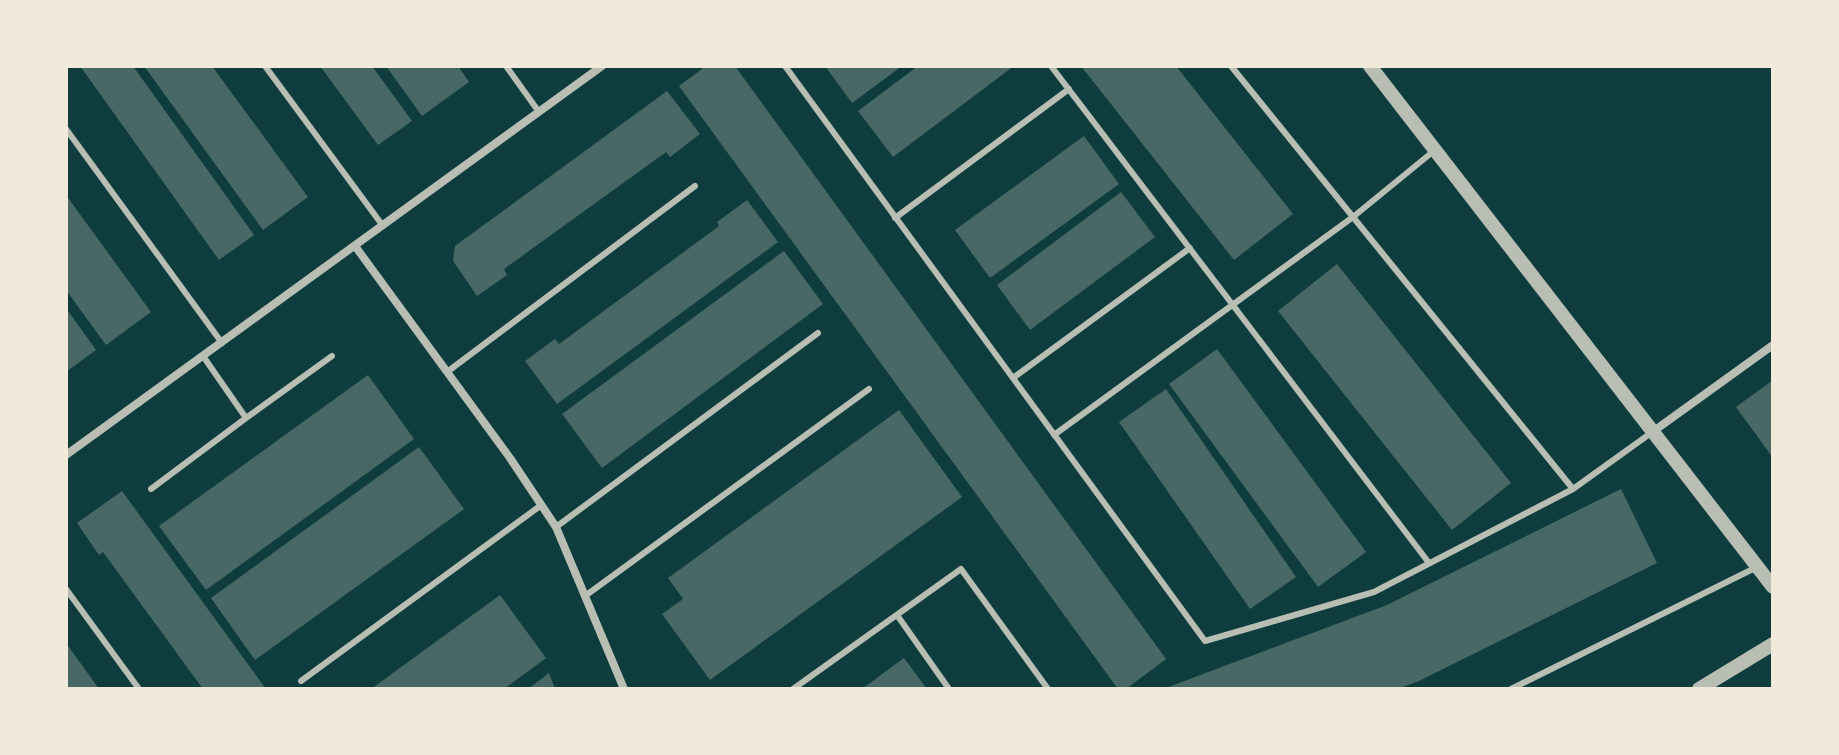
<!DOCTYPE html>
<html>
<head>
<meta charset="utf-8">
<style>
	body { margin:0 }
	#map { position:relative; width:1839px; height:755px; overflow:hidden; background:#0f3d3e; font-family:"DM Sans",sans-serif }
	canvas { display:block }
	.frame { position:absolute; inset:0; border:68px solid #f1e9da; pointer-events:none }
</style>
</head>
<body>
<div id="map">
<canvas width="1839" height="755"></canvas>
<div class="frame"></div>
</div>
<script>
const ctx = document.querySelector('canvas').getContext('2d');
ctx.lineJoin = 'round';
function fillPath(path, color) { ctx.fillStyle = color; ctx.fill(path, 'evenodd'); }
const toPath = rows => new Path2D(rows.map(r => 'M' + r).join(''));
function strokePath(path, color, width, dash) { ctx.strokeStyle = color; ctx.lineWidth = width; ctx.lineCap = dash ? 'butt' : 'round'; ctx.setLineDash(dash || []); ctx.stroke(path); }
fillPath(toPath([
	[80,66,133,66,254,235,219,260],
	[144,66,212,66,308,197,263,230],
	[320,66,372,66,412,121,378,145],
	[386,66,458,66,469,82,422,116],
	[706,66,735,66,1166,659,1126,689,1118,689,679,86],
	[825,66,902,66,852,103],
	[918,66,1014,66,893,157,858,111],
	[1081,66,1176,66,1293,214,1234,260],
	[667,91,700,134,670,157,666,152,504,269,507,275,477,296,453,261,455,246],
	[1084,136,1119,184,990,278,955,230],
	[1121,192,1155,237,1030,330,997,285],
	[66,195,151,312,106,345,66,290],
	[747,200,778,242,557,404,525,361,555,339,559,344,719,226,717,222],
	[784,251,823,304,602,468,562,414],
	[1337,264,1511,483,1452,530,1278,311],
	[66,308,96,350,66,372],
	[1217,349,1366,552,1318,587,1169,384],
	[368,375,414,439,206,590,159,526],
	[1773,380,1773,458,1736,407],
	[1166,389,1296,577,1250,609,1119,422],
	[899,410,962,497,710,680,662,614,683,599,668,578],
	[419,447,464,509,255,660,211,598],
	[1621,489,1657,563,1419,681,1397,689,1163,689,1387,605],
	[122,491,266,689,203,689,103,552,99,555,77,523],
	[500,595,546,658,504,689,371,689],
	[66,643,99,689,66,689],
	[904,658,927,689,862,689],
	[549,673,555,689,528,689]
]), '#486865');
strokePath(toPath([
	[265,66,383,226],
	[506,66,539,112],
	[785,66,1205,641,1374,592,1573,489,1651,433],
	[1051,66,1429,563],
	[66,129,222,343],
	[1435,150,1353,217,1573,489],
	[895,218,1069,89],
	[203,356,246,418,332,356],
	[447,372,695,186],
	[1013,378,1190,248],
	[1054,435,1353,217,1231,66],
	[151,489,246,418],
	[556,527,818,333],
	[66,589,139,689],
	[585,596,869,389],
	[897,615,949,689],
	[301,681,540,506],
	[793,689,961,569,1048,689],
	[1511,689,1755,568]
]), '#b8beb3', 6);
strokePath(toPath([
	[355,246,510,458,556,527,624,689],
	[1651,433,1773,345],
	[66,455,602,66]
]), '#b8beb3', 8);
strokePath(toPath([
	[1370,66,1773,587],
	[1699,689,1773,644]
]), '#b8beb3', 14);
</script>
</body>
</html>
